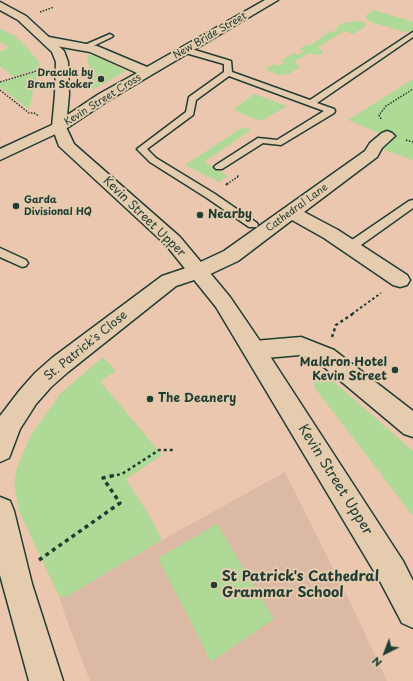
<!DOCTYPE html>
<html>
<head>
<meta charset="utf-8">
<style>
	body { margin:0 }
	#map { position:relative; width:413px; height:681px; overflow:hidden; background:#eac7ae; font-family:"Playpen Sans",sans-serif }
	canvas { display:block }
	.north { position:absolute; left:365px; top:633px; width:40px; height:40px; -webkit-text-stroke:3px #e6ccae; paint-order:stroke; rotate:222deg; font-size:11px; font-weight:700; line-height:16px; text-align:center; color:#1f3d34 }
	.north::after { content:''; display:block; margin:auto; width:14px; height:18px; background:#1f3d34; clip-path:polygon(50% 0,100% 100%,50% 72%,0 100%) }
</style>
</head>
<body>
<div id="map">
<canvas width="413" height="681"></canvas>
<div class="north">N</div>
</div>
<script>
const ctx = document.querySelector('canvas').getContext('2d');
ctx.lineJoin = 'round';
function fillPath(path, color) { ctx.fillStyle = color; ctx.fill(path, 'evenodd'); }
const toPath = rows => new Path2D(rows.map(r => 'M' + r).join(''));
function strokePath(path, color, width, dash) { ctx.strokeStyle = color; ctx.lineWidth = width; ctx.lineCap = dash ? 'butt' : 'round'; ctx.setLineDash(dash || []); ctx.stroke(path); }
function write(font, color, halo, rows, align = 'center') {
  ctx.font = font + ' "Playpen Sans",sans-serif'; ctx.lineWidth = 4; ctx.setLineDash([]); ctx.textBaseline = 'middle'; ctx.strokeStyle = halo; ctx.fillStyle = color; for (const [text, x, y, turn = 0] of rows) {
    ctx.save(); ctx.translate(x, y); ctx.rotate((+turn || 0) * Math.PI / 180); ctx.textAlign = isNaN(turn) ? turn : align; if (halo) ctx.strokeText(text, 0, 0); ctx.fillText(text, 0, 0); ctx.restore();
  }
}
fillPath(toPath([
	[285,472,351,604,387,681,90,681,65,615,59,596,66,597,162,540]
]), '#dcb9a5');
fillPath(toPath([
	[374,10,413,22,413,31,405,32,370,22,365,16],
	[355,20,365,23,366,26,353,34,344,31,317,48,322,50,322,54,315,55,309,53,294,62,300,67,289,74,280,75,265,70,274,64,279,66,285,62,281,61,293,53,297,55,304,51,299,49,308,44,311,45,330,31,334,32,339,29,335,28,345,22,350,23],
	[0,29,15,36,27,48,39,62,40,68,14,77,0,66,0,51,9,48,0,42],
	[88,55,94,55,126,71,93,90,87,56],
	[38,71,29,109,0,87,0,83],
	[413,79,413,160,379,148,391,138,348,120],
	[254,94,287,106,261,121,233,110],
	[243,127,251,130,204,162,228,176,219,182,185,165],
	[103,357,116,371,100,381,162,455,126,479,149,515,162,540,66,597,59,596,18,509,14,481,18,465,31,435,61,393],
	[323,372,413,451,413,516,314,387,317,374],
	[217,524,274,619,211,662,158,558]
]), '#aed996');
const service = toPath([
	[413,32,413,37,317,103,334,109,335,111,334,113,281,145,263,143,222,169,216,169,214,167,216,165,258,138,277,140,324,111,229,76,196,100,193,115,147,149,156,158,215,194,257,223,258,225,257,227,249,227,207,198,150,162,137,149,186,112,189,97,224,72,224,64,182,52,182,48,188,48,231,61,232,72,310,100,413,32],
	[110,34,113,36,112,37,87,49,84,49,80,47,110,34],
	[413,200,413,208,354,250,346,250,344,247,346,244,409,201,413,200],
	[0,248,26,260,28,263,26,266,22,267,0,257,0,248]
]);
const minor = toPath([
	[387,131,392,133,395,136,382,148,377,157,304,212,338,230,407,275,410,280,407,285,400,287,393,285,324,238,292,220,238,261,206,276,176,286,68,372,51,387,36,404,20,429,9,458,0,462,0,416,20,390,35,373,52,358,162,276,192,266,224,251,365,151,370,143,382,133,387,131],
	[0,497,10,501,14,511,32,584,63,681,29,681,0,575,0,497]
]);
const tertiary = toPath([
	[265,0,278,0,109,100,64,130,0,160,0,149,54,124,99,94,137,73,90,52,45,44,43,41,45,38,49,37,97,46,147,67,265,0],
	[301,337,334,350,413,411,413,437,404,434,318,362,300,355,254,359,246,356,243,350,246,344,254,341,301,337]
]);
const secondary = toPath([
	[0,2,26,16,64,51,68,62,69,94,66,127,74,144,180,237,230,297,262,344,403,561,413,581,413,628,402,623,381,583,216,307,166,245,59,146,52,127,55,94,56,62,52,52,18,20,0,10,0,2]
]);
strokePath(service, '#1f3d34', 3);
strokePath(minor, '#1f3d34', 3);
strokePath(tertiary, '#1f3d34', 3);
strokePath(secondary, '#1f3d34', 3);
strokePath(toPath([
	[40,12,54,7],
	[0,82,43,69],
	[0,90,29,113,34,113,39,116],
	[381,119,379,115,386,106,413,89],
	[406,140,413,142],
	[227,184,239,176,237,176]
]), '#1f3d34', 1.5, [1.5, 1.5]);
strokePath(toPath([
	[226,185,228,183],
	[352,314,381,293]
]), '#1f3d34', 2, [2.5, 2.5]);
strokePath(toPath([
	[332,337,336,325,354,313],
	[111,476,122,474,159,450,175,450]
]), '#1f3d34', 2.5, [3, 3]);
strokePath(toPath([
	[39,560,120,503,103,478,116,475]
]), '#1f3d34', 3.5, [4, 4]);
fillPath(service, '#e6ccae');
fillPath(minor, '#e6ccae');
fillPath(tertiary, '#e6ccae');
fillPath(secondary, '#e6ccae');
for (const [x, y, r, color] of [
	[101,79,4,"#1f3d34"],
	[16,206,4,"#1f3d34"],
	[200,215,4,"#1f3d34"],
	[395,370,4,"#1f3d34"],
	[150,399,4,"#1f3d34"],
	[214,585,4,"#1f3d34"]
]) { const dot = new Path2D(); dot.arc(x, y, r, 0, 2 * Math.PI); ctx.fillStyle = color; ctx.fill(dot); strokePath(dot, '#e6ccae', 1.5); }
write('10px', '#1f3d34', '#e6ccae', [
	["New Bride Street",210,36,-30],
	["Kevin Street Cross",103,100,-32],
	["Cathedral Lane",297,208,-36]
]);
write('bold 10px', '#1f3d34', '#e6ccae', [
	["Dracula by",93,73],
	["Bram Stoker",93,85],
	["Garda",24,200,"left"],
	["Divisional HQ",24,212,"left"]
], 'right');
write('bold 12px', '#1f3d34', '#e6ccae', [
	["Nearby",208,215],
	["Maldron Hotel",387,363,"right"],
	["Kevin Street",387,377,"right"],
	["The Deanery",158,399]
], 'left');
write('12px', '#1f3d34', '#e6ccae', [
	["Kevin Street Upper",144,217,44],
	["St. Patrick's Close",86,346,-39]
]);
write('14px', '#1f3d34', '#e6ccae', [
	["Kevin Street Upper",335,480,58]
]);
write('bold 14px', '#1f3d34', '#e6ccae', [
	["St Patrick's Cathedral",222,577],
	["Grammar School",222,593]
], 'left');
</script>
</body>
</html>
